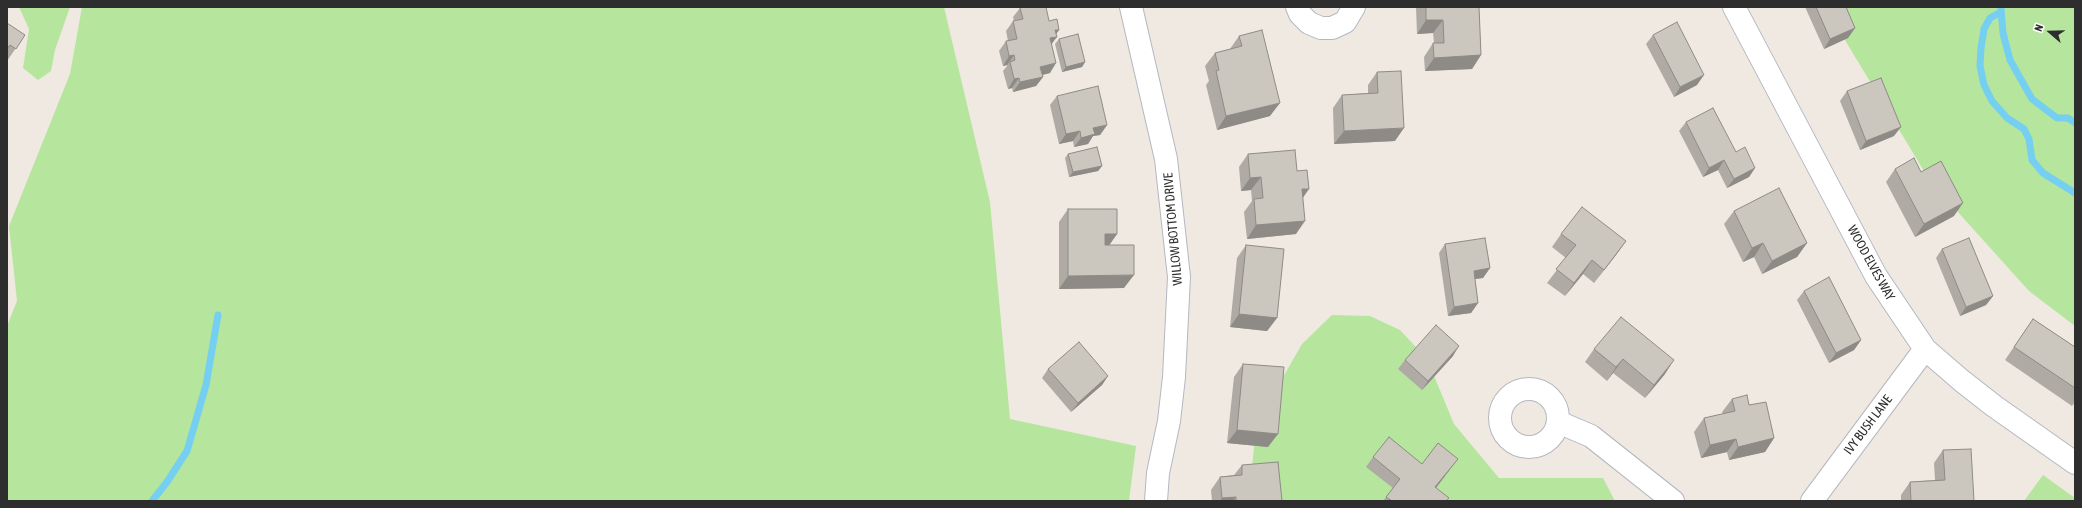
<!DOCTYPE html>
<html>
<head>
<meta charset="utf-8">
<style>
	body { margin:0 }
	#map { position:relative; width:2082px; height:508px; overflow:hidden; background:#efe9e1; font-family:"Asap Condensed",sans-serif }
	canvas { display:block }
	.frame { position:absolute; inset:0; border:8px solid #2e2e2e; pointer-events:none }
	.north { position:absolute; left:2030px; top:12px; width:40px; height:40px; -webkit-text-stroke:3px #fff; paint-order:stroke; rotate:290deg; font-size:11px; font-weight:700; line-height:16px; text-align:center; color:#2e2e2e }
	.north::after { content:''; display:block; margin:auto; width:14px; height:18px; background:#2e2e2e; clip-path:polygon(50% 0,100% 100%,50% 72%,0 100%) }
</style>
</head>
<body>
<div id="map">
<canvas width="2082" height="508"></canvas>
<div class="frame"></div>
<div class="north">N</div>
</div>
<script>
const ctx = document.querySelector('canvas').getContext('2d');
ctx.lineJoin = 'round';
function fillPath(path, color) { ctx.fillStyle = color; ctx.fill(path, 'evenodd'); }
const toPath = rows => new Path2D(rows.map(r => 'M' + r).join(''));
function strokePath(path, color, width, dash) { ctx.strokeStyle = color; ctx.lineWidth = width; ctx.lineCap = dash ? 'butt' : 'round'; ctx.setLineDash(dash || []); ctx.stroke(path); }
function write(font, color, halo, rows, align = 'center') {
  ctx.font = font + ' "Asap Condensed",sans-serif'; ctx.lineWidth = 3; ctx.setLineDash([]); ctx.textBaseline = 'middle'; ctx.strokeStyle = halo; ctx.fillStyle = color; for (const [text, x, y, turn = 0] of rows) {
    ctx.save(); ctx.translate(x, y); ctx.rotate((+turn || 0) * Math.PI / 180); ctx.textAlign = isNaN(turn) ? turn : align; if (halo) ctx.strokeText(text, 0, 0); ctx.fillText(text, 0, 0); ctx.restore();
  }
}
fillPath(toPath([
	[19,7,70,7,55,50,51,71,38,80,23,68,29,29],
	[82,7,944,7,990,202,1010,419,1136,446,1129,501,7,501,7,326,17,301,9,226,70,74],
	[1825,7,2075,7,2075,326,2029,291,1930,181],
	[1332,315,1370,316,1400,330,1427,359,1454,424,1499,478,1603,478,1615,501,1255,501,1251,476,1255,438,1267,405,1302,344],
	[2043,475,2075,498,2075,501,2024,501]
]), '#b6e59e');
strokePath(toPath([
	[2001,9,2003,33,2010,60,2032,99,2057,118,2068,118,2075,123],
	[2001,12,1990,18,1984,29,1981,48,1980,66,1984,85,1992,101,2007,118,2024,129,2029,139,2032,160,2043,173,2075,193],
	[152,501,167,482,187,451,206,385,218,315]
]), '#75cff0', 7);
const minor = toPath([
	[1131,7,1166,159,1179,277,1174,377,1169,421,1158,473,1156,501],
	[1297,7,1300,14,1309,23,1321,28,1332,28,1345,22,1354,7],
	[1734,7,1876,276,1925,349,1962,381,1994,406,2075,463],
	'1500 418a29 29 0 1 1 58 0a29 29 0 1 1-58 0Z',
	[1558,422,1591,436,1673,501],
	[1812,501,1925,349]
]);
strokePath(minor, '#b4b7c1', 24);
strokePath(minor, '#fff', 22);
fillPath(toPath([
	[1416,7,1479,7,1481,55,1472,69,1425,71,1424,57,1433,43,1434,43,1433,33,1417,34],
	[1805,7,1846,7,1855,28,1848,38,1824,49],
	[1020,8,1049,21,1059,30,1056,34,1052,44,1050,73,1042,75,1043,77,1036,86,1013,92,1012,88,1008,89,1003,71,1007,66,1007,65,1003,66,999,51,1006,41,1008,41,1006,31,1013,21,1014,21,1013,17],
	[7,23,25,35,7,61],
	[1653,35,1697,85,1674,97,1646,44],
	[1239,36,1270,116,1217,130,1206,85,1209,81,1205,66,1215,53,1230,49],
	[1059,39,1085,62,1082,67,1062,72,1055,44],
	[1377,72,1395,141,1334,144,1333,108,1342,95,1368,93,1368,85],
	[1847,91,1894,136,1860,150,1840,101],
	[1057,96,1107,125,1100,135,1093,136,1088,144,1074,147,1073,141,1059,144,1050,105],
	[1686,122,1736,152,1755,168,1749,177,1727,188,1718,170,1703,177,1679,131],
	[1068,154,1102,166,1098,171,1069,177,1065,158],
	[1248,154,1297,171,1303,197,1296,234,1247,239,1244,212,1252,201,1251,190,1241,191,1239,167],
	[1895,169,1921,172,1954,216,1915,237,1886,182],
	[1068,209,1117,234,1109,245,1124,288,1059,289,1059,222],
	[1734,211,1807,243,1797,257,1762,274,1754,257,1743,262,1724,224],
	[1561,234,1626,241,1616,255,1594,283,1583,274,1565,296,1547,283,1566,258,1552,247],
	[1445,244,1490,268,1483,278,1475,279,1478,303,1471,313,1448,316,1439,253],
	[1246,245,1277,318,1267,331,1230,327,1237,258],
	[1942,249,1993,296,1986,305,1960,316,1936,258],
	[1804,291,1861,340,1854,350,1829,363,1797,300],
	[2033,319,2075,347,2075,402,2072,406,2005,360],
	[1594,349,1665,374,1645,398,1613,373,1607,381,1585,362],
	[1453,356,1422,390,1398,369,1405,360],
	[1243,364,1268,447,1227,443,1234,377],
	[1048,369,1108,376,1102,385,1071,412,1042,378],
	[1732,399,1774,438,1765,452,1729,460,1727,452,1701,458,1694,432,1704,418,1723,414,1722,412],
	[1943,450,1974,501,1901,501,1901,495,1910,482,1935,480,1934,463],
	[1373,457,1451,468,1436,488,1447,501,1383,501,1393,488,1366,467],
	[1242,465,1282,501,1212,501,1211,490,1220,477,1234,475]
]), '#afaba4');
fillPath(toPath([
	[1426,20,1443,20,1433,33,1417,34],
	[1855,28,1848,38,1824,49,1830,39],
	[1055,30,1059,30,1054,37,1057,37,1050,46,1044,48],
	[1014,55,1007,65,1003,66,1009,56],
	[1481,55,1472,69,1425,71,1434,58],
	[1085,62,1082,67,1062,72,1066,67],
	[1056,63,1050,73,1034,77,1040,67],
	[1704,75,1697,85,1674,97,1680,87],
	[1043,77,1036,86,1013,92,1020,82],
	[1019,78,1012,88,1008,89,1014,79],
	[1280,103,1270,116,1217,130,1226,116],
	[1107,125,1100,135,1093,136,1088,144,1074,147,1081,138,1093,128],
	[1901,127,1894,136,1860,150,1866,141],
	[1404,128,1395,141,1334,144,1344,131],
	[1080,131,1073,141,1059,144,1066,134],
	[1724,160,1718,170,1703,177,1709,168],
	[1102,166,1098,171,1069,177,1073,172],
	[1755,168,1749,177,1727,188,1734,179],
	[1261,177,1251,190,1241,191,1250,178],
	[1302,189,1309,189,1300,202],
	[1963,203,1954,216,1915,237,1924,224],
	[1305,221,1296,234,1247,239,1256,225],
	[1105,234,1117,234,1108,247,1096,247],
	[1626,241,1616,255,1594,283,1604,270],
	[1763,243,1754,257,1743,262,1752,248],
	[1807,243,1797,257,1762,274,1772,261],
	[1592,260,1583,274,1565,296,1574,283],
	[1490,268,1483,278,1467,280,1474,271],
	[1134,275,1124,288,1059,289,1068,276],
	[1993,296,1986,305,1960,316,1966,307],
	[1478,303,1471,313,1448,316,1454,307],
	[1239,314,1277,318,1267,331,1230,327],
	[1861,340,1854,350,1829,363,1836,353],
	[1459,346,1453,356,1422,390,1428,381],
	[1623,359,1613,373,1607,381,1616,367],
	[1674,360,1665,374,1645,398,1654,385],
	[1108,376,1102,385,1071,412,1078,403],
	[1237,430,1278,434,1268,447,1227,443],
	[1774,438,1765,452,1729,460,1738,447],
	[1736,439,1727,452,1701,458,1710,445],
	[1458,459,1451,468,1429,497,1435,487],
	[1236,497,1233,501,1220,501,1222,498]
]), '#8e8b86');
const building = toPath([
	[1023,7,1046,7,1049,21,1057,19,1059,30,1055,30,1057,37,1050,38,1056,63,1040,67,1043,77,1020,82,1019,78,1014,79,1010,62,1015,60,1014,55,1009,56,1006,41,1017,39,1013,21,1023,19,1020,8,1023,7],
	[1426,7,1479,7,1481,55,1434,58,1433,43,1444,43,1443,20,1426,20,1426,7],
	[1816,7,1846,7,1855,28,1830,39,1816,7],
	[1677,22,1704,75,1680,87,1653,35,1677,22],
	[7,23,25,35,16,49,10,45,7,49,7,23],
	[1262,30,1280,103,1226,116,1216,71,1219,70,1215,53,1242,46,1239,36,1262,30],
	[1078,34,1085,62,1066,67,1059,39,1078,34],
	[1401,71,1404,128,1344,131,1342,95,1378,93,1377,72,1401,71],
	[1881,78,1901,127,1866,141,1847,91,1881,78],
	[1098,86,1107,125,1093,128,1095,134,1081,138,1080,131,1066,134,1057,96,1098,86],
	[1713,108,1736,152,1745,147,1755,168,1734,179,1724,160,1709,168,1686,122,1713,108],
	[1097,147,1102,166,1073,172,1068,154,1097,147],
	[1295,150,1297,171,1307,170,1309,189,1302,189,1305,221,1256,225,1254,199,1263,198,1261,177,1250,178,1248,154,1295,150],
	[1914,158,1921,172,1941,161,1963,203,1924,224,1895,169,1914,158],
	[1779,188,1807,243,1772,261,1763,243,1752,248,1734,211,1779,188],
	[1582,207,1626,241,1604,270,1592,260,1574,283,1556,269,1576,245,1561,234,1582,207],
	[1068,209,1117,209,1117,234,1105,234,1105,245,1134,245,1134,275,1068,276,1068,209],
	[1485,238,1490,268,1474,271,1478,303,1454,307,1445,244,1485,238],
	[1969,238,1993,296,1966,307,1942,249,1969,238],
	[1246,245,1284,249,1277,318,1239,314,1246,245],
	[1829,277,1861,340,1836,353,1804,291,1829,277],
	[1621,317,1674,360,1654,385,1623,359,1616,367,1594,349,1621,317],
	[2033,319,2075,347,2075,388,2014,347,2033,319],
	[1436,325,1459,346,1428,381,1405,360,1436,325],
	[1079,342,1108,376,1078,403,1048,369,1079,342],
	[1243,364,1284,367,1278,434,1237,430,1243,364],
	[1747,395,1749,405,1766,402,1774,438,1738,447,1736,439,1710,445,1704,418,1735,411,1732,399,1747,395],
	[1389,437,1422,464,1438,443,1458,459,1435,487,1449,498,1446,501,1392,501,1386,497,1400,479,1373,457,1389,437],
	[1971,449,1974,501,1911,501,1910,482,1945,480,1943,450,1971,449],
	[1278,462,1282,501,1236,501,1236,497,1222,498,1220,477,1242,475,1242,465,1278,462]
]);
fillPath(building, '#cbc7bf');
strokePath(building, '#8e8b86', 1);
write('13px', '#2e2e2e', '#fff', [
	["WILLOW BOTTOM DRIVE",1173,229,-95],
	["WOOD ELVES WAY",1871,263,61],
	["IVY BUSH LANE",1868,425,-53]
]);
</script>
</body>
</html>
